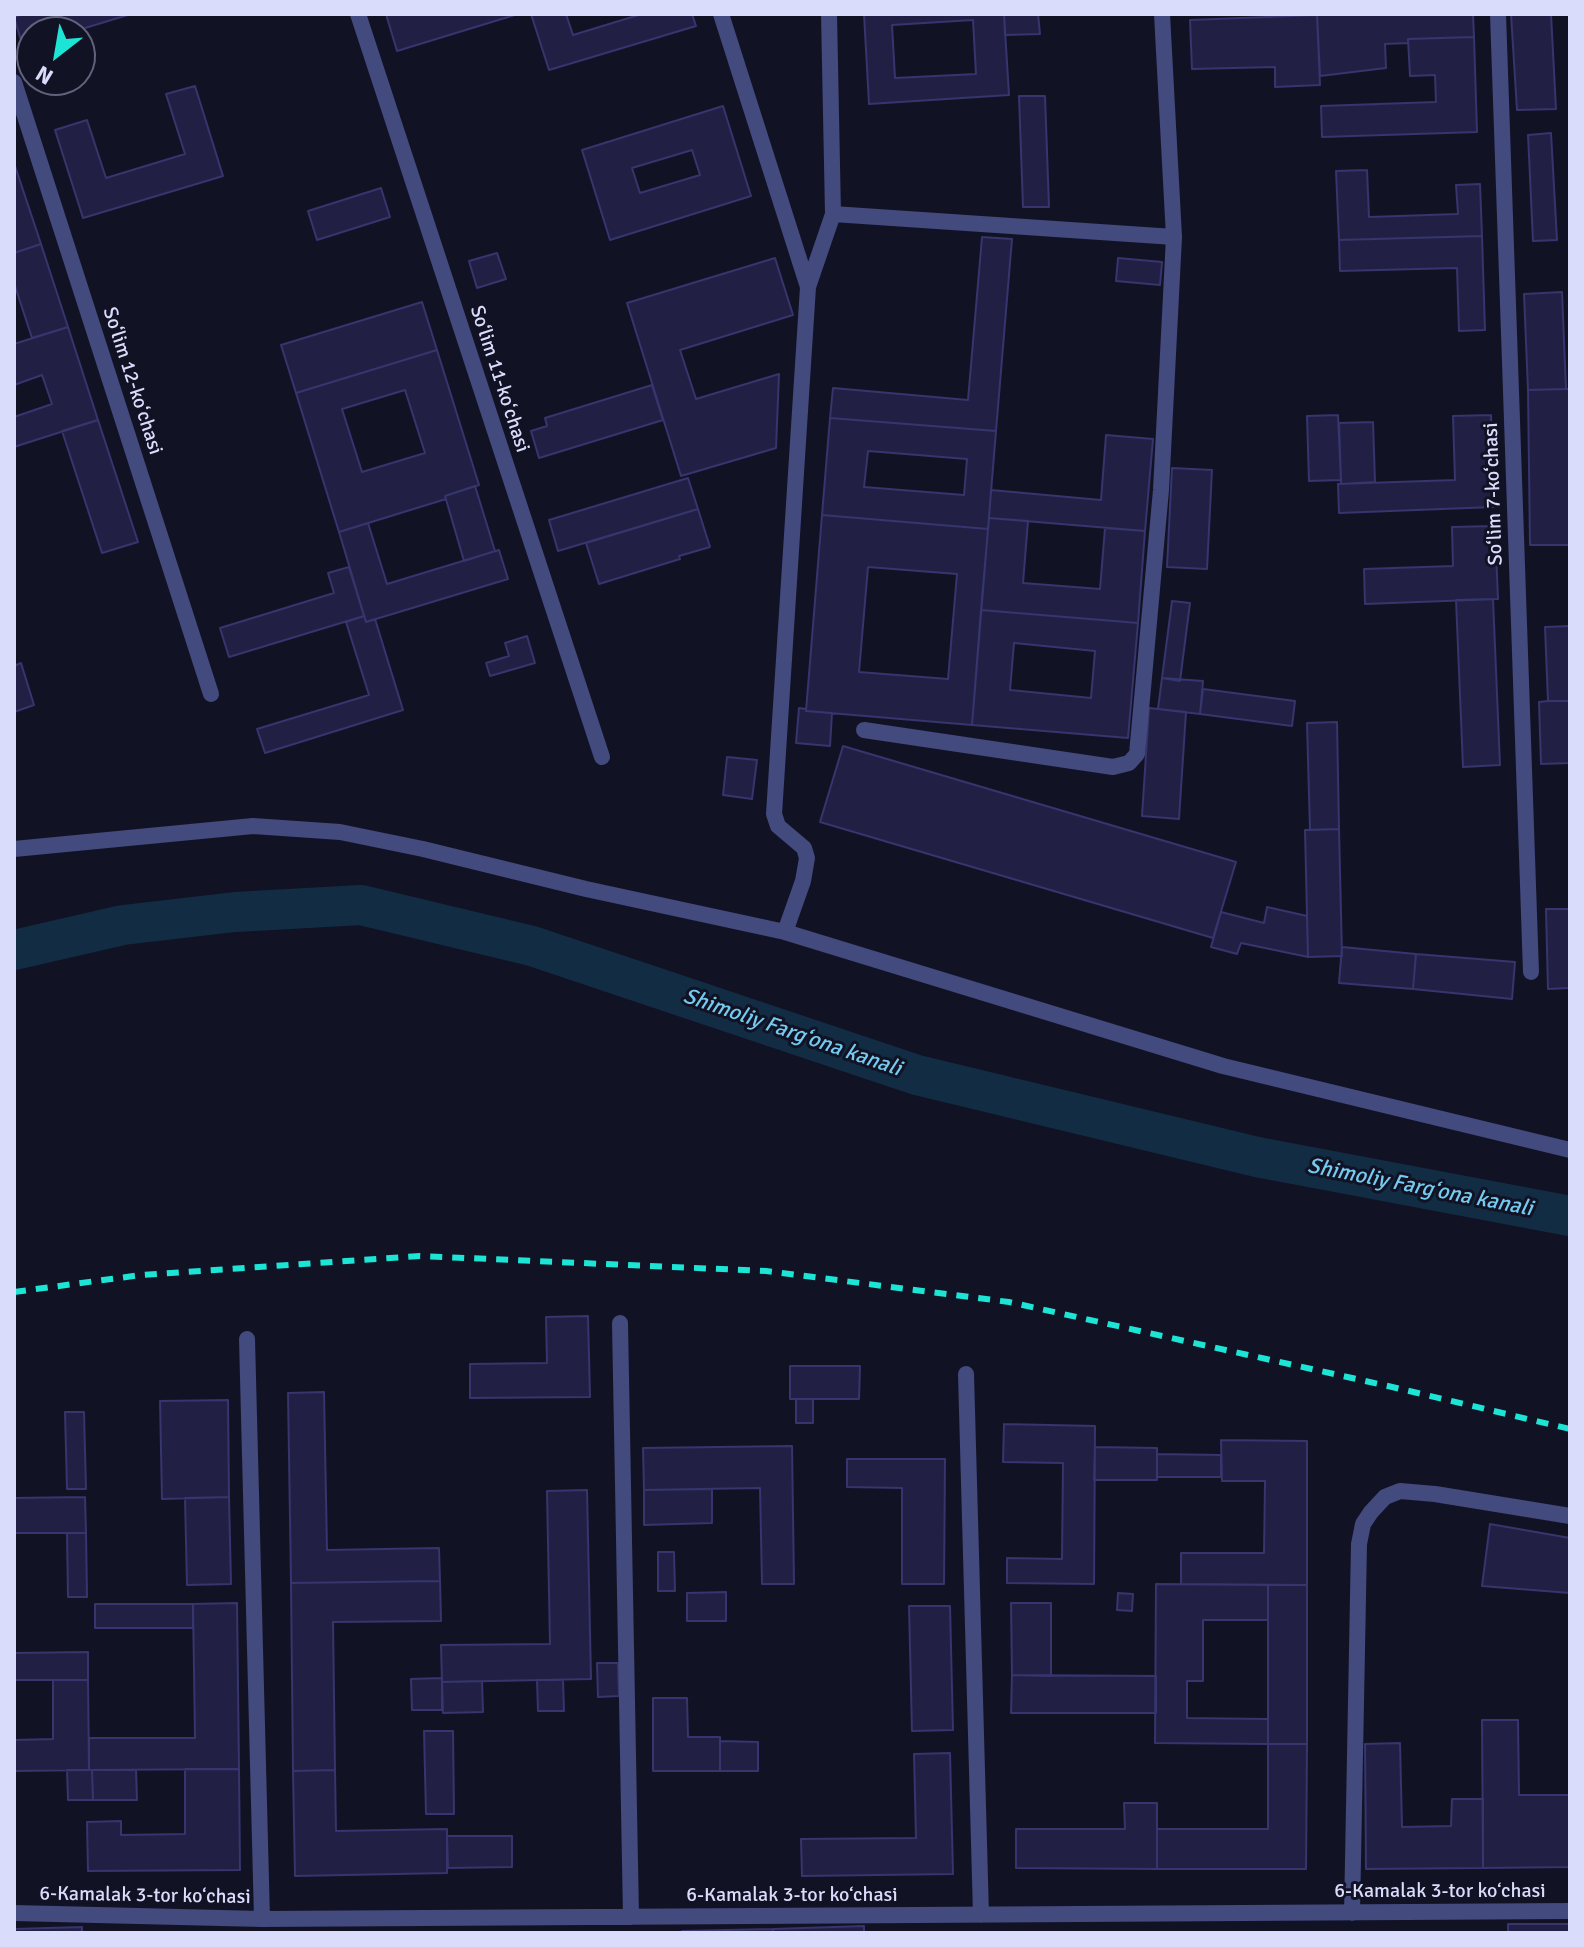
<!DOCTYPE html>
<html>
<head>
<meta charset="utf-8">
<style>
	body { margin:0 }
	#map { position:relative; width:1584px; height:1947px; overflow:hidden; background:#121225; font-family:Signika,sans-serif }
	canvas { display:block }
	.frame { position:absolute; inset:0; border:16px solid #dadcfb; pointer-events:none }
	.north { position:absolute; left:16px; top:16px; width:80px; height:80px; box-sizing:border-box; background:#121225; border:2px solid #62637b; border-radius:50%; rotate:211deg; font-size:22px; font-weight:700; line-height:32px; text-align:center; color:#dadcfb }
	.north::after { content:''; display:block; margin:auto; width:28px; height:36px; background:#1ce5d6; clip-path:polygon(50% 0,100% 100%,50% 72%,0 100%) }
</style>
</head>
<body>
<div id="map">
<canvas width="1584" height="1947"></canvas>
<div class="frame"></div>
<div class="north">N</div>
</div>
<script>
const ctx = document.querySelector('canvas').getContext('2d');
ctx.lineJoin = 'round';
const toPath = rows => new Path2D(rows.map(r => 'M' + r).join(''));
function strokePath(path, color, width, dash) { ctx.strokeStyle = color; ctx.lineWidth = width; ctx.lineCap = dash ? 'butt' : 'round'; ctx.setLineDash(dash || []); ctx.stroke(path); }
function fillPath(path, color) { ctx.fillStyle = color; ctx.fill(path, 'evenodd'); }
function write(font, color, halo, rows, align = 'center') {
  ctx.font = font + ' Signika,sans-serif'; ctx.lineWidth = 6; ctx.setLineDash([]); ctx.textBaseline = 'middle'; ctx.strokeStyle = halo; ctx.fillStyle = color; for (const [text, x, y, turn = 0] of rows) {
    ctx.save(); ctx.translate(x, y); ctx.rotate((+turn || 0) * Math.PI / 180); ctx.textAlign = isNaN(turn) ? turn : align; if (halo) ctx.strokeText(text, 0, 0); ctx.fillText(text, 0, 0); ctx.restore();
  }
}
strokePath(toPath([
	[14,950,123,925,235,912,361,905,532,946,917,1075,1257,1157,1570,1216]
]), '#122d43', 40);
const building = toPath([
	[23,14,131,14,72,32,32,32,32,44,23,47,14,17,23,14],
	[386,14,518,14,397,51,386,14],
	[531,14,566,14,573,35,642,14,692,14,696,26,549,70,531,14],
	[864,14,1004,14,1009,95,869,104,864,14],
	[973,20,976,74,895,78,892,25,973,20],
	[1004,14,1038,14,1040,34,1005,35,1004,14],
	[1317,14,1473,14,1474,37,1408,39,1408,43,1385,44,1386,68,1320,76,1317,14],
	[1511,14,1551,14,1556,109,1517,110,1511,14],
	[1317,15,1320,85,1275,87,1275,67,1192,69,1190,20,1317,15],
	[1474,37,1477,132,1322,137,1321,106,1436,102,1435,75,1410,76,1408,39,1474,37],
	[195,86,223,176,83,218,55,130,87,120,106,178,185,154,166,94,195,86],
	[1019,96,1045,96,1049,207,1023,207,1019,96],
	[723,106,751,196,610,240,582,150,723,106],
	[692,150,700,175,640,193,632,168,692,150],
	[1551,133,1557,240,1533,241,1528,135,1551,133],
	[14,163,41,244,14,253,14,163],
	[1367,170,1369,217,1458,214,1456,185,1480,184,1482,236,1339,240,1336,171,1367,170],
	[381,188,390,217,317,240,308,211,381,188],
	[1482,236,1485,330,1459,331,1457,268,1340,271,1339,240,1482,236],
	[982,237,1012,239,996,431,830,418,833,388,968,400,982,237],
	[41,244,68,327,32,338,14,283,14,253,41,244],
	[497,253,506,279,477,288,469,261,497,253],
	[775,258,793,315,680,350,696,399,779,374,776,448,681,476,627,303,775,258],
	[1118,258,1162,262,1160,285,1116,281,1118,258],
	[1562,292,1566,389,1528,390,1524,294,1562,292],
	[422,302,437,350,296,393,281,345,422,302],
	[68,327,98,420,14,447,14,417,52,404,42,375,14,385,14,344,68,327],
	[437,350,479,485,445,496,446,499,339,532,296,393,437,350],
	[405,390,425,453,362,472,342,409,405,390],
	[652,385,663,420,539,458,531,431,547,426,545,418,652,385],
	[1566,389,1570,389,1570,545,1530,545,1528,390,1566,389],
	[1338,415,1341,480,1309,481,1307,416,1338,415],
	[1491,415,1494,507,1339,513,1338,484,1455,480,1453,416,1491,415],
	[830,418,996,431,988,529,822,515,830,418],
	[868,451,967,459,964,495,864,487,868,451],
	[98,420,138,542,102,553,62,431,98,420],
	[1373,422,1375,482,1341,484,1339,423,1373,422],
	[1106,435,1153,439,1145,531,989,518,991,490,1101,500,1106,435],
	[1172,468,1212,470,1207,569,1167,567,1172,468],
	[688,478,698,509,558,551,549,520,688,478],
	[475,486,495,551,464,561,445,496,475,486],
	[698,509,710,547,679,556,680,559,599,584,586,543,698,509],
	[822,515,988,529,972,725,806,711,822,515],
	[868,567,957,574,948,679,859,672,868,567],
	[989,518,1028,521,1023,583,1100,589,1105,528,1145,531,1138,623,981,610,989,518],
	[368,523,387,584,499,550,508,579,366,622,339,532,368,523],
	[1495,526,1498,599,1365,604,1364,569,1453,566,1452,527,1495,526],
	[349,567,364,616,229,657,220,628,334,593,328,573,349,567],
	[1493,599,1500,765,1463,767,1456,600,1493,599],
	[1172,601,1190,603,1180,681,1162,678,1172,601],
	[981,610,1138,623,1128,738,972,725,981,610],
	[1014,643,1095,651,1091,698,1010,690,1014,643],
	[364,616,366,622,375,619,403,710,265,753,257,729,369,695,346,622,364,616],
	[1570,626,1570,701,1548,701,1545,627,1570,626],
	[527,636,535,663,490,676,486,663,509,656,505,643,527,636],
	[21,663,34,705,14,712,14,666,21,663],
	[1162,678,1203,681,1200,714,1158,709,1162,678],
	[1203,689,1295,701,1292,726,1200,714,1203,689],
	[1548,701,1570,701,1570,763,1541,764,1539,702,1548,701],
	[799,708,806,709,806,711,832,713,830,746,796,743,799,708],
	[1149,708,1186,712,1179,819,1142,816,1149,708],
	[1337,722,1339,829,1310,830,1307,723,1337,722],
	[843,746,1236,862,1213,938,820,822,843,746],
	[727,757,757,760,752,799,723,795,727,757],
	[1339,829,1342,956,1308,957,1305,830,1339,829],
	[1267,907,1307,916,1308,957,1241,943,1237,954,1211,947,1221,912,1264,923,1267,907],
	[1546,909,1570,909,1570,988,1548,989,1546,909],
	[1342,947,1416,954,1413,989,1339,983,1342,947],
	[1416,954,1515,962,1512,999,1413,989,1416,954],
	[588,1316,590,1397,470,1398,470,1364,547,1363,546,1317,588,1316],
	[790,1366,860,1366,859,1399,790,1399,790,1366],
	[324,1392,327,1550,439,1548,440,1581,291,1583,288,1393,324,1392],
	[796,1399,813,1399,813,1423,796,1423,796,1399],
	[228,1400,229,1497,162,1499,160,1401,228,1400],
	[65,1412,84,1412,86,1489,67,1489,65,1412],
	[1004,1424,1095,1426,1094,1584,1007,1583,1007,1558,1062,1559,1063,1463,1003,1462,1004,1424],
	[1221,1440,1307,1441,1307,1585,1181,1584,1181,1553,1264,1553,1265,1481,1222,1481,1221,1440],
	[792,1446,794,1584,762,1584,760,1488,644,1490,643,1448,792,1446],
	[1095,1447,1157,1448,1157,1480,1094,1480,1095,1447],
	[1157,1454,1221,1455,1221,1477,1157,1477,1157,1454],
	[847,1459,945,1459,944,1584,902,1584,902,1488,847,1487,847,1459],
	[712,1489,712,1523,644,1525,644,1490,712,1489],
	[587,1490,591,1679,442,1682,441,1645,550,1644,547,1491,587,1490],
	[85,1497,86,1533,14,1533,14,1498,85,1497],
	[229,1497,231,1584,187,1585,185,1498,229,1497],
	[1490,1524,1570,1538,1570,1593,1482,1586,1490,1524],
	[67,1533,86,1533,87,1597,68,1597,67,1533],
	[658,1552,674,1552,675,1591,658,1591,658,1552],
	[440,1581,441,1621,333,1622,335,1770,293,1771,291,1583,440,1581],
	[1156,1584,1268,1585,1268,1620,1203,1620,1203,1681,1187,1681,1187,1718,1268,1719,1268,1744,1155,1743,1156,1584],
	[1268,1585,1307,1585,1307,1744,1268,1744,1268,1585],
	[726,1592,726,1621,687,1621,687,1593,726,1592],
	[1118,1593,1133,1594,1132,1611,1117,1610,1118,1593],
	[237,1603,239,1769,89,1770,89,1738,195,1738,193,1604,237,1603],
	[1011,1603,1051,1603,1051,1676,1012,1675,1011,1603],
	[95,1604,193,1604,193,1628,95,1628,95,1604],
	[909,1606,950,1606,953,1730,912,1731,909,1606],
	[88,1652,88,1680,14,1680,14,1653,88,1652],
	[597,1663,618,1663,619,1696,598,1697,597,1663],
	[1012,1675,1156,1676,1156,1713,1011,1713,1012,1675],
	[442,1678,442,1710,412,1710,411,1679,442,1678],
	[53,1680,88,1680,89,1770,14,1771,14,1740,53,1739,53,1680],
	[537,1680,563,1680,564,1711,538,1711,537,1680],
	[482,1681,483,1712,443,1713,442,1682,482,1681],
	[653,1698,687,1698,688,1737,720,1737,720,1771,653,1771,653,1698],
	[1482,1720,1518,1720,1519,1795,1570,1795,1570,1867,1483,1868,1482,1720],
	[424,1731,453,1731,454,1814,426,1814,424,1731],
	[720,1741,758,1742,758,1771,720,1771,720,1741],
	[1400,1743,1402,1827,1451,1826,1452,1799,1483,1799,1483,1868,1366,1869,1365,1744,1400,1743],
	[1268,1744,1307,1744,1306,1869,1157,1869,1157,1829,1268,1829,1268,1744],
	[950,1753,953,1874,802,1876,801,1839,916,1838,914,1754,950,1753],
	[185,1769,239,1769,240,1870,88,1871,87,1822,121,1821,121,1835,185,1834,185,1769],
	[67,1770,92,1770,93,1800,68,1800,67,1770],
	[92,1770,136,1770,137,1800,93,1800,92,1770],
	[335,1770,336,1831,447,1829,447,1873,295,1876,293,1771,335,1770],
	[1124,1803,1157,1803,1157,1869,1016,1868,1016,1829,1125,1829,1124,1803],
	[447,1836,512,1836,512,1867,448,1868,447,1836],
	[1508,1924,1570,1924,1570,1933,1508,1933,1508,1924],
	[864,1926,864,1933,773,1933,773,1929,864,1926],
	[82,1927,82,1933,14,1933,14,1929,82,1927],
	[773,1929,773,1933,682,1933,682,1931,773,1929]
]);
fillPath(building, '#212044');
strokePath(building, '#36356d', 2);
strokePath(toPath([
	[358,14,602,757],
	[721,14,808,287],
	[829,14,833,214,1174,237,1162,14],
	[1498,14,1531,972],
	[14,82,211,694],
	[864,730,1113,767,1129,763,1137,754,1161,490,1174,237],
	[14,849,253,826,340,832,423,849,586,889,785,932,1223,1066,1570,1150],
	[785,932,803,881,807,858,804,848,778,826,774,814,808,287,833,214],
	[620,1323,631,1917],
	[247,1339,262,1919],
	[966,1374,981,1915],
	[14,1913,262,1919,1570,1911],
	[1352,1913,1359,1544,1363,1524,1371,1512,1385,1497,1400,1491,1435,1494,1570,1516]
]), '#424a7e', 16);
strokePath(toPath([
	[14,1292,141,1275,420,1256,766,1271,1009,1302,1388,1386,1570,1429]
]), '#1ce5d6', 6, [12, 10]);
write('20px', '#dadcfb', '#121225', [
	["Soʻlim 11-koʻchasi",499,379,72],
	["Soʻlim 12-koʻchasi",132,381,72],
	["Soʻlim 7-koʻchasi",1494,494,-92],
	["6-Kamalak 3-tor koʻchasi",1440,1892],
	["6-Kamalak 3-tor koʻchasi",145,1896,1],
	["6-Kamalak 3-tor koʻchasi",792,1896]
]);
write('italic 22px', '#74cbef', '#121225', [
	["Shimoliy Fargʻona kanali",792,1033,19],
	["Shimoliy Fargʻona kanali",1420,1188,11]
]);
</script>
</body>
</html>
